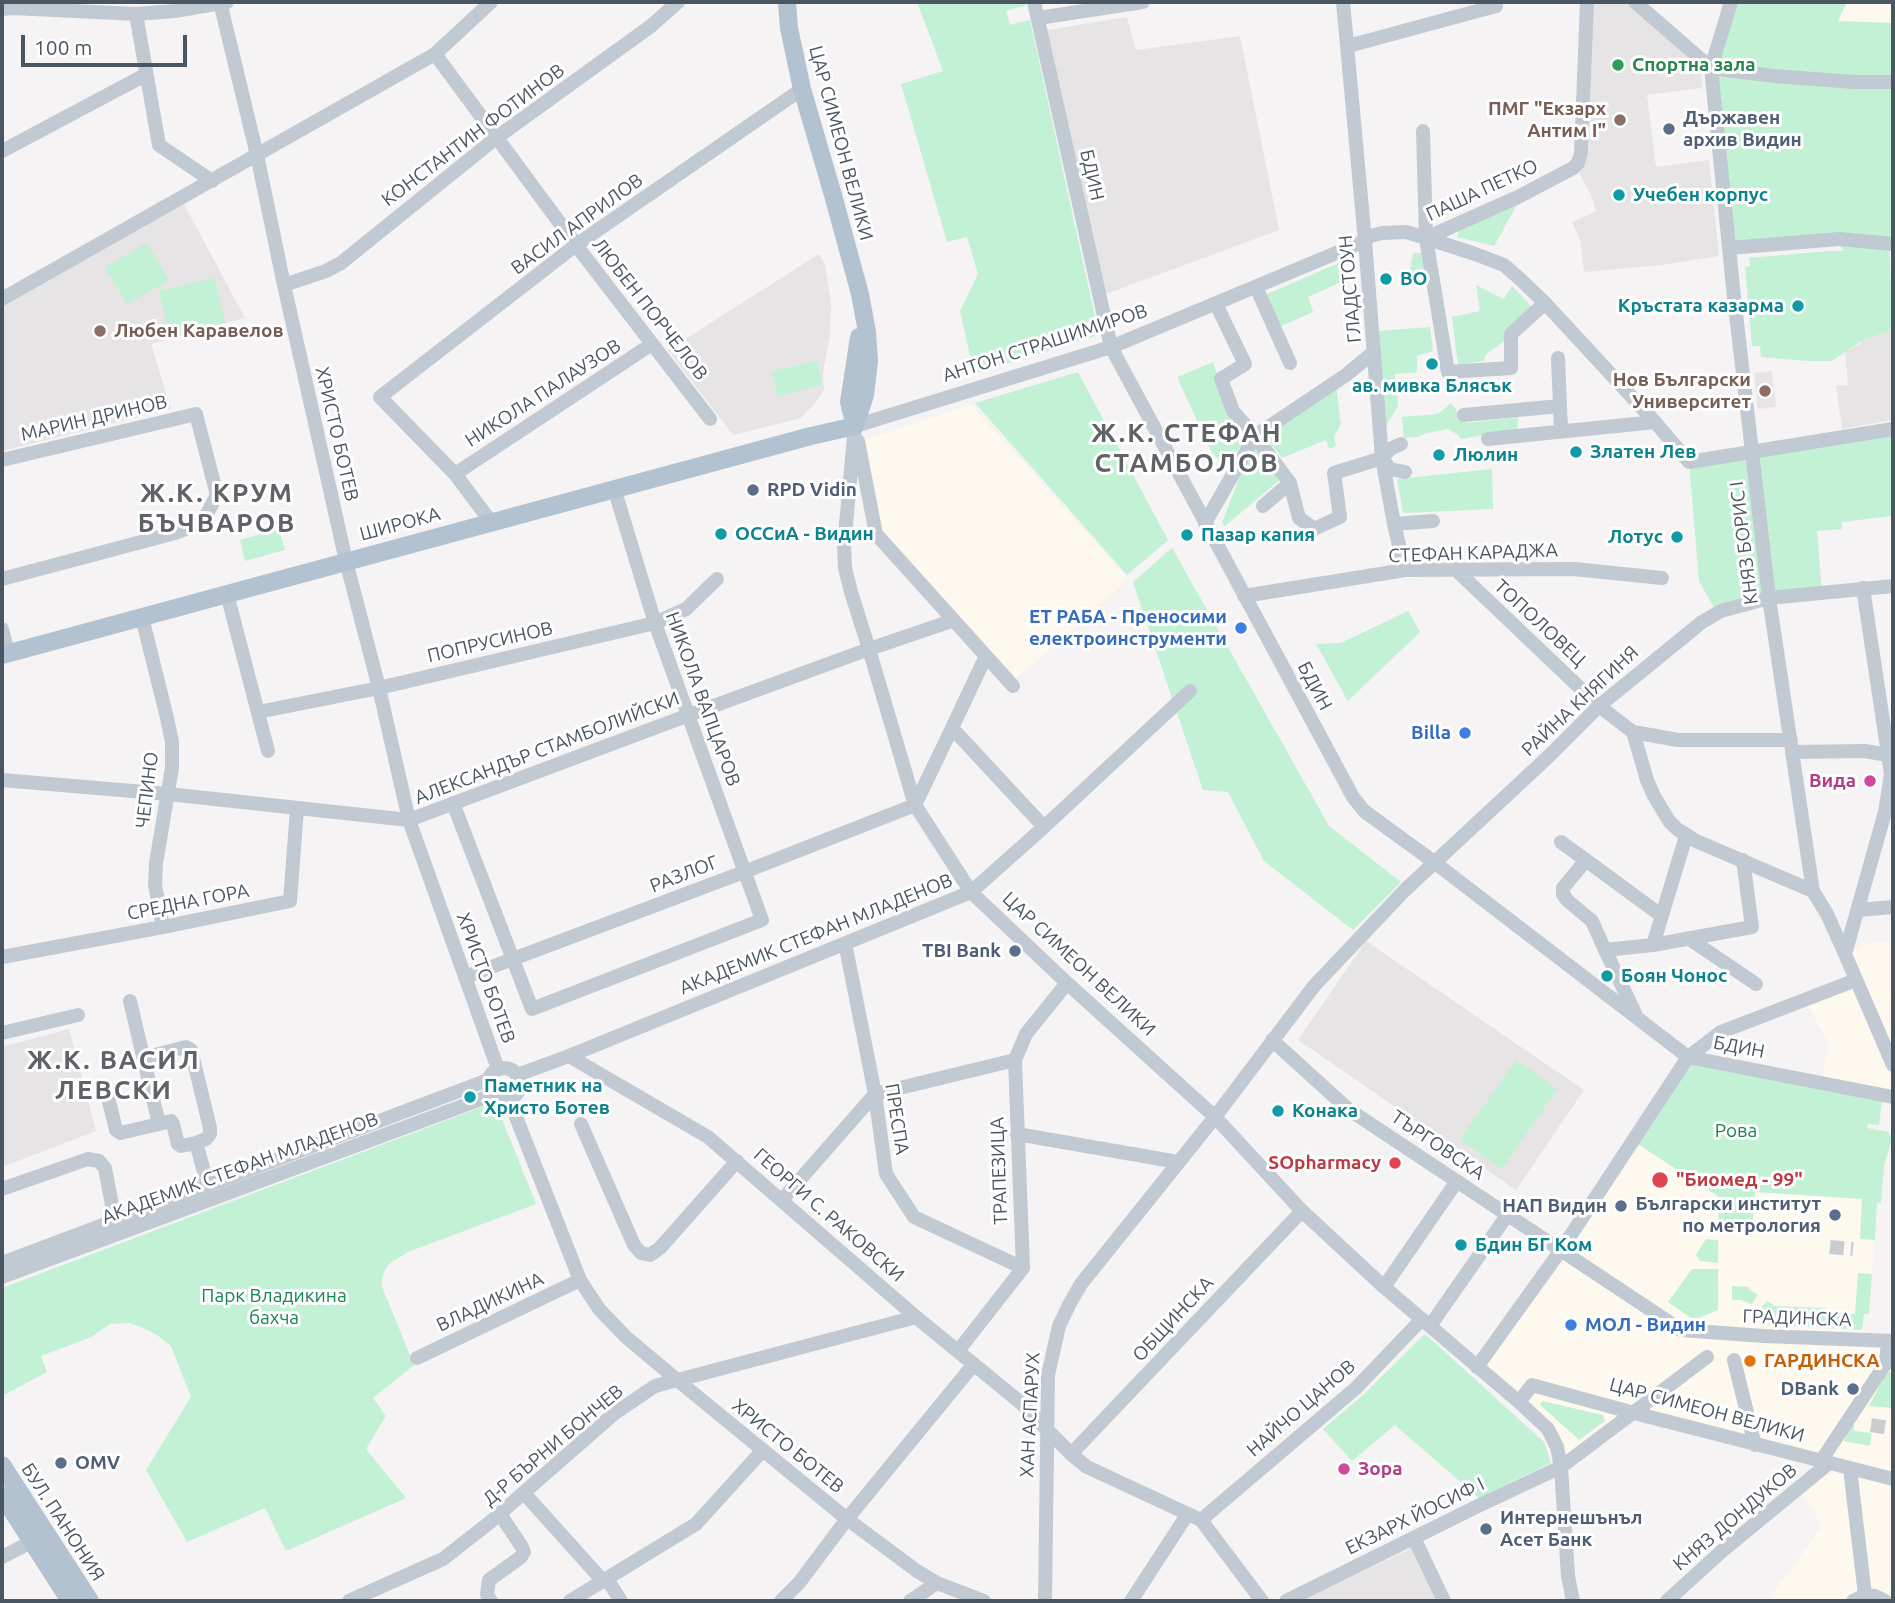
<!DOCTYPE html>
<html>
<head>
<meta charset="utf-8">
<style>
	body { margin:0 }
	#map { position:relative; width:1895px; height:1603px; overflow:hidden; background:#f5f3f3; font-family:Ubuntu,sans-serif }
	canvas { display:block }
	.frame { position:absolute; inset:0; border:4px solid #4a5661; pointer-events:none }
	.scale { position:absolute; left:21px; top:35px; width:166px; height:32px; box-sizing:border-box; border:4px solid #4a5661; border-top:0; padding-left:9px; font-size:21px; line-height:24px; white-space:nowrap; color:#4a5661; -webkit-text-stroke:5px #fff; paint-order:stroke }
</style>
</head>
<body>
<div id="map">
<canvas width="1895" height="1603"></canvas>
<div class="frame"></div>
<div class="scale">100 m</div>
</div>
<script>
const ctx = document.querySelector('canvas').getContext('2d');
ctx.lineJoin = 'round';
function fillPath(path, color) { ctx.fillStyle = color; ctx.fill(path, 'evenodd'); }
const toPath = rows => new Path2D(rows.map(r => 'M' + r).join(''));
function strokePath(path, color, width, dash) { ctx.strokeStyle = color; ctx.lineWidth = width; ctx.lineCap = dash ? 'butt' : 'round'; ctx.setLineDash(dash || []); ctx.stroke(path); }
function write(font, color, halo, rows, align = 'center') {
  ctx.font = font + ' Ubuntu,sans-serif'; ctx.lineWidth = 6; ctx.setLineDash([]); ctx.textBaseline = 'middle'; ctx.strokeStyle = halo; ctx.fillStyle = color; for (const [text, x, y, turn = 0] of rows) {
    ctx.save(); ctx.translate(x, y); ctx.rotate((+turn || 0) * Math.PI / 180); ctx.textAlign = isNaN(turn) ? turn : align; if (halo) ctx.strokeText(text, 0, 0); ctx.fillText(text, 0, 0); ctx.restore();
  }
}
fillPath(toPath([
	[1847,2,1893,2,1893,23,1837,21],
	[971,405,1128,579,1012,683,878,537,861,441],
	[1892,942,1893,945,1893,1097,1821,1083,1829,1044,1805,1000,1856,980,1845,954,1867,943],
	[1633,1141,1719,1197,1718,1228,1754,1192,1862,1199,1877,1203,1869,1314,1864,1314,1861,1339,1893,1341,1893,1601,1768,1601,1822,1526,1798,1488,1828,1464,1634,1413,1561,1467,1557,1447,1477,1367]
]), '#fdf9ef');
fillPath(toPath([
	[1593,2,1631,2,1701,67,1702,88,1647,95,1656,167,1709,160,1719,256,1662,265,1584,272,1580,240,1572,222,1596,211,1592,197,1579,172,1586,161,1589,146],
	[1127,17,1136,50,1240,36,1279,230,1106,294,1047,30],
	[184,204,245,318,151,344,171,409,2,451,2,303],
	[819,254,825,264,831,302,830,335,823,373,824,389,816,402,801,418,733,435,668,350],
	[1893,329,1893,420,1842,429,1836,386,1848,385,1845,352,1860,344,1860,342],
	[1772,371,1776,407,1758,409,1754,373],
	[1366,941,1584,1090,1516,1190,1298,1040],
	[69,1029,96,1131,2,1167,2,1047],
	[1412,1548,1437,1601,1301,1601]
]), '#e6e4e5');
fillPath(toPath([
	[917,2,1027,2,1027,5,1006,11,1010,25,1030,20,1099,335,974,374,960,311,978,274,967,237,947,242,901,84,943,71],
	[1731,2,1847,2,1838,21,1893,23,1893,244,1889,244,1893,329,1860,342,1832,361,1807,361,1761,357,1760,346,1752,346,1745,267,1750,266,1749,258,1829,251,1843,251,1838,239,1729,248,1711,68],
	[1519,201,1494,246,1457,237,1460,229],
	[147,243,169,280,127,304,105,267],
	[1413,253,1424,253,1425,276,1409,276],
	[1341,262,1348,279,1308,297,1313,312,1279,327,1265,295],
	[215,278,225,323,169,335,159,291],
	[1476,285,1504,299,1512,286,1534,309,1506,340,1485,355,1484,361,1458,365,1452,317,1480,311],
	[1430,327,1433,351,1417,356,1417,372,1395,374,1398,406,1386,426,1378,331],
	[817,361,822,385,777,396,772,371],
	[1213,362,1228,406,1247,438,1226,466,1212,453,1177,377],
	[1078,372,1168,540,1127,575,975,403],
	[1336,385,1341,424,1334,437,1336,446,1329,449,1326,440,1282,458,1263,434],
	[1451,403,1466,423,1518,417,1517,429,1461,439,1457,434,1447,429,1427,433,1417,437,1404,438,1402,417,1438,414],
	[1893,429,1893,541,1891,516,1842,522,1842,529,1817,531,1822,592,1717,613,1699,581,1689,462],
	[1252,445,1282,478,1225,526,1222,523],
	[1492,469,1493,509,1403,513,1397,479],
	[279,529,285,550,245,561,240,540],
	[1172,548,1329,826,1401,882,1353,930,1264,861,1228,792,1203,790,1133,582],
	[1408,611,1420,632,1348,701,1316,644,1341,643],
	[1688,1057,1882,1101,1879,1125,1868,1124,1867,1128,1889,1132,1889,1135,1893,1135,1884,1166,1881,1203,1877,1203,1875,1240,1860,1239,1862,1199,1755,1192,1752,1232,1718,1228,1719,1197,1633,1141],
	[1516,1060,1557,1089,1502,1169,1460,1140],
	[482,1107,498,1109,536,1204,408,1252,390,1263,385,1270,382,1278,382,1287,414,1365,373,1398,386,1416,366,1449,406,1498,286,1551,265,1508,187,1542,146,1470,191,1397,171,1346,157,1335,141,1327,129,1323,110,1324,91,1337,41,1356,47,1372,2,1396,2,1288],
	[1706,1239,1718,1240,1718,1263,1700,1261,1696,1255],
	[1692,1269,1718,1269,1718,1310,1694,1320,1668,1302],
	[1858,1273,1872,1274,1869,1314,1864,1314,1862,1330,1769,1325,1757,1312,1767,1301,1775,1306,1826,1308,1826,1312,1855,1314],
	[1732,1286,1749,1287,1749,1289,1758,1295,1752,1304,1740,1300,1732,1300],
	[1425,1334,1544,1442,1551,1463,1479,1498,1395,1425,1352,1461,1323,1429,1363,1395],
	[1887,1372,1893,1373,1893,1408,1869,1406],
	[1542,1401,1603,1415,1605,1421,1579,1440,1540,1405],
	[1854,1419,1854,1431,1872,1433,1870,1446,1844,1441]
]), '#c3f1d5');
strokePath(toPath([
	[1830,1247,1853,1249],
	[1877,1433,1879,1419]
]), '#caccce', 14, [14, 7]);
strokePath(toPath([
	[220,2,257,155,284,285,346,561,379,688,409,820,498,1069],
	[1034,2,1111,347,1353,797,1364,811,1434,862,1688,1057,1893,1097],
	[1343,2,1365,241,1382,458,1394,524,1405,570],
	[1635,2,1711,68,1774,76,1854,82,1893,82],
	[1731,2,1711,68,1734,297,1769,598,1813,891,1827,914,1845,954,1893,1065],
	[2,9,13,8,136,14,175,11,227,2],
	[136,14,159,145,212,181],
	[1038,18,1143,2],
	[1348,46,1496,6],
	[435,54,579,249,710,419],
	[1423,131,1426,238,1448,372,1511,368,1511,334,1545,303],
	[2,151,145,75],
	[1426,238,1475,254,1504,265,1520,279,1545,303,1655,422,1689,462,1893,429],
	[1729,248,1839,239,1893,244],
	[284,285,326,271,341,263,496,138,651,26,678,2],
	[1256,287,1290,363],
	[2,299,435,54,491,2],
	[1216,304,1245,364,1221,379,1233,411,1255,436,1290,483,1263,506],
	[1558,358,1561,430],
	[1464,415,1560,406],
	[855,426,844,546,845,568,851,592,869,649,915,805,971,892,1067,983,1215,1117,1302,1211,1384,1287,1519,1402,1548,1429,1557,1447,1561,1467,1568,1576,1573,1601],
	[855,426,1111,347,1365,241,1370,236,1382,233,1406,232,1426,238,1518,197,1573,168,1578,163,1581,153,1587,2],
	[1488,439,1655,422],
	[858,441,876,534,1013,686],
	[1382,458,1390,449,1401,444],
	[2,460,196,414,217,495,202,523,175,533,2,579],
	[455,474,652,344],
	[1290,483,1299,518,1314,529,1340,517,1334,473,1382,458,1390,469,1405,472],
	[491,522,455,474,380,397,576,245,802,89],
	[1205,523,1255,436,1346,375,1374,352],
	[1394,524,1433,521],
	[1455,569,1599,706,1633,732,1678,740,1791,740],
	[227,594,268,751],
	[1244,596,1405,570,1574,569,1662,578],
	[142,617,167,718,172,742,172,768,156,863,155,885,163,927],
	[2,629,8,653],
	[258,712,379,688,655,623,686,609,717,579],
	[952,728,986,656],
	[1633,732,1647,780,1654,796,1669,821,1677,829,1696,841,1813,891],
	[1793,752,1865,751,1893,756],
	[2,780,168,794,409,820,689,715,869,649,954,620],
	[453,803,532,1009,762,920,655,623,614,488],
	[1561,842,1662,916],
	[1586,860,1563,888,1563,894,1567,900,1592,921,1605,950],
	[1858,910,1893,907],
	[1688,938,1756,984],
	[845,943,875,1094,886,1174,914,1217,1023,1268],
	[1653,945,1686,836],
	[1845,954,1885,812,1891,774,1863,588],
	[2,957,163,927,290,901,297,809],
	[465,977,744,872,915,805,952,728,1044,827],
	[130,1001,159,1124,171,1121,173,1124,178,1144,181,1146,196,1143,208,1186],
	[1635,1013,1605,950,1653,945,1752,927,1743,860],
	[2,1033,78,1015],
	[1272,1040,1348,1109,1681,1330,1764,1336,1893,1341],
	[569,1056,708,1137,916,1317,1021,1403,1071,1454,1087,1467,1201,1520,1262,1601],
	[143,1058,186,1047,191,1050,210,1128,210,1134,206,1139,196,1143],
	'488 1084a16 16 0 1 1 32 0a16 16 0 1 1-32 0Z',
	[517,1075,569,1056,971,892,1044,827,1190,691],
	[106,1089,116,1130,120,1133,159,1124],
	[509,1099,580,1280,599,1309,626,1337,676,1379,847,1519,917,1571,937,1583,984,1601],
	[581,1124,634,1245,641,1253,650,1255,660,1248,737,1161],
	[1017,1134,1178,1162],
	[2,1189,88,1159,99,1161,105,1168,115,1221],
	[782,1200,875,1094,1015,1060],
	[2,1263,488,1080],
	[2,1277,492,1095],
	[1384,1287,1457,1181],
	[1430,1326,1508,1214],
	[958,1351,1023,1268,1015,1060,1026,1034,1067,983],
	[417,1358,580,1280],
	[1734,1360,1755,1445],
	[1477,1367,1561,1250,1688,1057,1721,1032,1856,980],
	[1519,1402,1532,1385,1634,1413,1893,1479],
	[1071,1454,1302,1211],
	[1821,1461,1886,1363,1888,1341],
	[1850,1469,1865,1595],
	[524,1493,603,1581],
	[1201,1520,1356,1388,1422,1319],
	[1414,1538,1444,1601],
	[2,1557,31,1542,42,1539],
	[607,1579,621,1601],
	[349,1601,443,1559,489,1523,615,1413,655,1386,916,1317],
	[491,1601,487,1595,489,1580,521,1557,524,1552,522,1547,500,1514],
	[570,1601,696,1524,763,1450],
	[781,1601,799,1583,847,1519,974,1364],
	[910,1601,937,1583],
	[1045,1601,1048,1375,1059,1326,1070,1303,1081,1284,1215,1117,1314,986,1405,890,1548,757,1599,706,1702,622,1721,611,1769,598,1893,586],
	[1131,1601,1187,1515],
	[1286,1601,1480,1505,1561,1467,1707,1357],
	[1667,1601,1722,1551,1829,1463],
	[1853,1601,1865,1595,1875,1596,1885,1601]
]), '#c1cad2', 14);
strokePath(toPath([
	[787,2,789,28,802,89,833,195,860,294,867,332,869,361,865,395,855,426],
	[855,426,849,402,859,337],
	[2,655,811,436,855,426],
	[2,1465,90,1601],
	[2,1495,70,1601]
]), '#b3c2d1', 18);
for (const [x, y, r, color] of [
	[1618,65,7,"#2e9e5b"],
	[1620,120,7,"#8d6e63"],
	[1669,129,7,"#5c6f8a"],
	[1619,195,7,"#0f9aa8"],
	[1386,279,7,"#0f9aa8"],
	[1798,306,7,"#0f9aa8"],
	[100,331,7,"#8d6e63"],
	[1432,364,7,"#0f9aa8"],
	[1765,391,7,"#8d6e63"],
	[1576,452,7,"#0f9aa8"],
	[1439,455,7,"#0f9aa8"],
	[753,490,7,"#5c6f8a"],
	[721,534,7,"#0f9aa8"],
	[1187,535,7,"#0f9aa8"],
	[1677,537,7,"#0f9aa8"],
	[1241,628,7,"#3f7fe0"],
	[1465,733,7,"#3f7fe0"],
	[1870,781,7,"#d1479c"],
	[1015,951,7,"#5c6f8a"],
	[1607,976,7,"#0f9aa8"],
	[470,1097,7,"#0f9aa8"],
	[1278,1111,7,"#0f9aa8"],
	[1395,1163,7,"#e0444e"],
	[1660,1180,9,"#e0444e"],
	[1621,1206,7,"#5c6f8a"],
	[1835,1215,7,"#5c6f8a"],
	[1461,1245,7,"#0f9aa8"],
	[1571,1325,7,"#3f7fe0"],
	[1750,1361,7,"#e8710a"],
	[1853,1389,7,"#5c6f8a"],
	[61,1463,7,"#5c6f8a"],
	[1344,1469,7,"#d1479c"],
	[1486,1529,7,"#5c6f8a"]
]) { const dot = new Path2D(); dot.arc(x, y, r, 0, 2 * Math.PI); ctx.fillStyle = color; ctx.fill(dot); strokePath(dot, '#fff', 2.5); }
write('bold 19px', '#27864d', '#fff', [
	["Спортна зала",1632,65]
], 'left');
write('bold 19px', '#785e54', '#fff', [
	["ПМГ \"Екзарх",1606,109],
	["Антим I\"",1606,131],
	["Любен Каравелов",114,331,"left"],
	["Нов Български",1751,380],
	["Университет",1751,402]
], 'right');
write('bold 19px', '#4e5e75', '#fff', [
	["Държавен",1683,118],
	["архив Видин",1683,140],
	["RPD Vidin",767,490],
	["TBI Bank",1001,951,"right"],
	["Български институт",1821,1204,"right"],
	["по метрология",1821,1226,"right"],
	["НАП Видин",1607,1206,"right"],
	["DBank",1839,1389,"right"],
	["OMV",75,1463],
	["Интернешънъл",1500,1518],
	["Асет Банк",1500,1540]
], 'left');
write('19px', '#4a5661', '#fff', [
	["КОНСТАНТИН ФОТИНОВ",473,135,-37],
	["ЦАР СИМЕОН ВЕЛИКИ",841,143,75],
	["БДИН",1092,175,77],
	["ПАША ПЕТКО",1482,190,-25],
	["ВАСИЛ АПРИЛОВ",577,224,-36],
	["ГЛАДСТОУН",1350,289,-95],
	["ЛЮБЕН ПОРЧЕЛОВ",650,309,52],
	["АНТОН СТРАШИМИРОВ",1045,343,-18],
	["НИКОЛА ПАЛАУЗОВ",543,393,-33],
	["МАРИН ДРИНОВ",94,418,-13],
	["ХРИСТО БОТЕВ",337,434,77],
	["ШИРОКА",400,524,-15],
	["КНЯЗ БОРИС I",1744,543,-97],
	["СТЕФАН КАРАДЖА",1473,553,-2],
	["ТОПОЛОВЕЦ",1540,623,43],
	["ПОПРУСИНОВ",490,642,-13],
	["БДИН",1315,686,62],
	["НИКОЛА ВАПЦАРОВ",703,699,70],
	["РАЙНА КНЯГИНЯ",1580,701,-43],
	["АЛЕКСАНДЪР СТАМБОЛИЙСКИ",547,748,-21],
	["ЧЕПИНО",147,790,-83],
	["РАЗЛОГ",684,874,-21],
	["СРЕДНА ГОРА",188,902,-11],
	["АКАДЕМИК СТЕФАН МЛАДЕНОВ",816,934,-22],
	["ЦАР СИМЕОН ВЕЛИКИ",1079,964,43],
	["ХРИСТО БОТЕВ",486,978,70],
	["БДИН",1739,1047,11],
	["ПРЕСПА",897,1119,81],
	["ТЪРГОВСКА",1438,1145,34],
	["АКАДЕМИК СТЕФАН МЛАДЕНОВ",240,1168,-20],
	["ТРАПЕЗИЦА",999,1171,-92],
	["ГЕОРГИ С. РАКОВСКИ",829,1215,41],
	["ВЛАДИКИНА",490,1302,-25],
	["ГРАДИНСКА",1797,1318,2],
	["ОБЩИНСКА",1173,1319,-47],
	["НАЙЧО ЦАНОВ",1301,1408,-41],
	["ЦАР СИМЕОН ВЕЛИКИ",1707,1410,15],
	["ХАН АСПАРУХ",1030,1415,-87],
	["Д-Р БЪРНИ БОНЧЕВ",553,1445,-40],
	["ХРИСТО БОТЕВ",788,1446,39],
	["ЕКЗАРХ ЙОСИФ I",1415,1516,-26],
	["КНЯЗ ДОНДУКОВ",1735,1517,-40],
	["БУЛ. ПАНОНИЯ",63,1522,57]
]);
write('bold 19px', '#0d838f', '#fff', [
	["Учебен корпус",1633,195],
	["ВО",1400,279],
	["Кръстата казарма",1784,306,"right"],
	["ав. мивка Блясък",1432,386,"center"],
	["Златен Лев",1590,452],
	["Люлин",1453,455],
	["ОССиА - Видин",735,534],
	["Пазар капия",1201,535],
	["Лотус",1663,537,"right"],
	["Боян Чонос",1621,976],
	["Паметник на",484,1086],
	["Христо Ботев",484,1108],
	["Конака",1292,1111],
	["Бдин БГ Ком",1475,1245]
], 'left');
write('bold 19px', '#366cbe', '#fff', [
	["ЕТ РАБА - Преносими",1227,617],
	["електроинструменти",1227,639],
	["Billa",1451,733],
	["МОЛ - Видин",1585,1325,"left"]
], 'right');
write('bold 19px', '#b23c85', '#fff', [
	["Вида",1856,781],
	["Зора",1358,1469,"left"]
], 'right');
write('19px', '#17864f', '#fff', [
	["Рова",1736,1131],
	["Парк Владикина",274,1296],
	["бахча",274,1318]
]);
write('bold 19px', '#be3a42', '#fff', [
	["SOpharmacy",1381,1163],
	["\"Биомед - 99\"",1676,1180,"left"]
], 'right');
write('bold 19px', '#c56008', '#fff', [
	["ГАРДИНСКА",1764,1361]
], 'left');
ctx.letterSpacing = '2px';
write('bold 26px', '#5f6368', '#fff', [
	["Ж.К. СТЕФАН",1187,433],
	["СТАМБОЛОВ",1187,463],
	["Ж.К. КРУМ",217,493],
	["БЪЧВАРОВ",217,523],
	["Ж.К. ВАСИЛ",114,1060],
	["ЛЕВСКИ",114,1090]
]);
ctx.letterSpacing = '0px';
</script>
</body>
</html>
